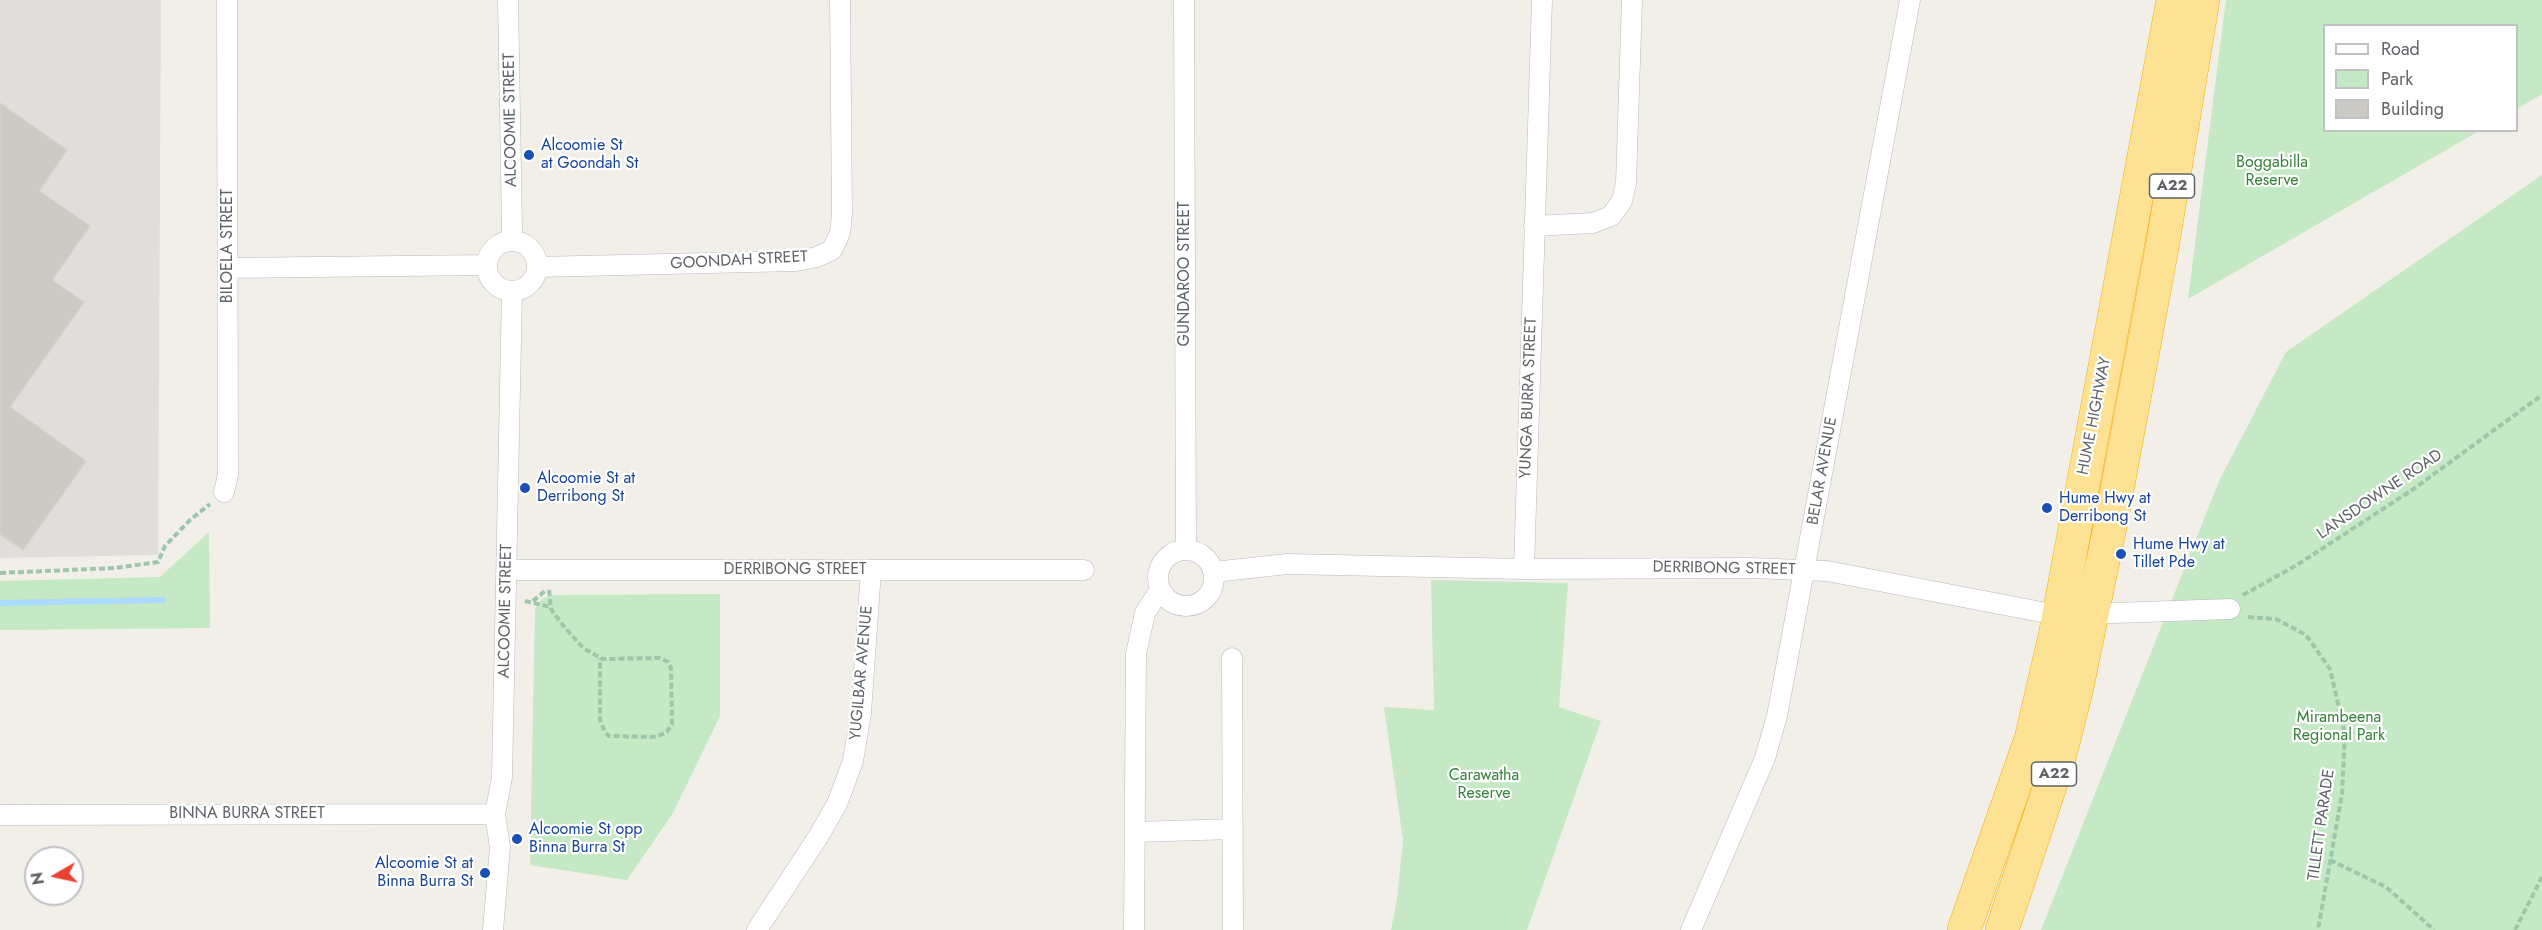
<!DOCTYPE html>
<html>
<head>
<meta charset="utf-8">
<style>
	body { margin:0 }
	#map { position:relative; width:2542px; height:930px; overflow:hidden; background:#f1efe8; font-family:Jost,sans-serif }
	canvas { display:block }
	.legend { position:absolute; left:2323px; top:24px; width:195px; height:108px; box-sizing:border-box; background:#fff; border:2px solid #bfc1c3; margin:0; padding:8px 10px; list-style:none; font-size:18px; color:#5f6368 }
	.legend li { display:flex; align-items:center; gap:12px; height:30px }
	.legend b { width:30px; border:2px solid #bfc1c3 }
	.north { position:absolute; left:24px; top:846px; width:60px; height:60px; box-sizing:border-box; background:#fff; border:2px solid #bfc1c3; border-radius:50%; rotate:261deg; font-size:16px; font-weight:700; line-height:24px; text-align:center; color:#5f6368 }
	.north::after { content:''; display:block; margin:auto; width:21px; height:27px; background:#ea4335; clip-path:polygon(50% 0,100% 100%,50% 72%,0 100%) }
</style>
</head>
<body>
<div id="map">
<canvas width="2542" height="930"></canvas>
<ul class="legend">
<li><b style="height:8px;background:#fff"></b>Road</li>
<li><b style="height:16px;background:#c5e8c5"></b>Park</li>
<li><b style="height:16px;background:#cccac5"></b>Building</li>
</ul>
<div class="north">N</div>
</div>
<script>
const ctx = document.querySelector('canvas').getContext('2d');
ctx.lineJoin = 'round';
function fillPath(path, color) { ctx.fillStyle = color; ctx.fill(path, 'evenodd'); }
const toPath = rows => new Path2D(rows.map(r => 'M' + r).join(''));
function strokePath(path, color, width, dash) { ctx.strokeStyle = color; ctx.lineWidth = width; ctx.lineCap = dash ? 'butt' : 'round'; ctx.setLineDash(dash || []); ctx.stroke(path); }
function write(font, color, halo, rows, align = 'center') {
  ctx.font = font + ' Jost,sans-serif'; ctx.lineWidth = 4.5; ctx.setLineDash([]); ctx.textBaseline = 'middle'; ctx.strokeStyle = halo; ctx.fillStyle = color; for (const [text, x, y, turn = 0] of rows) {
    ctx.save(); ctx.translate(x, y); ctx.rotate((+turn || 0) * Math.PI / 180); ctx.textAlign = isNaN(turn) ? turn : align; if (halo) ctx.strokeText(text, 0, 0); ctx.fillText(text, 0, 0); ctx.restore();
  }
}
fillPath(toPath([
	[0,0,161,0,158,555,0,558]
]), '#e0deda');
fillPath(toPath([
	[2226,0,2542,0,2542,94,2517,109,2516,26,2324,26,2324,130,2479,131,2188,299],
	[2542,175,2542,930,2041,930,2219,481,2286,352],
	[209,532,210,628,0,630,0,581,160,577],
	[1431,580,1568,583,1559,707,1601,721,1527,930,1391,930,1397,899,1403,840,1384,707,1434,710],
	[720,594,720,716,673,813,627,880,530,865,535,609,538,604,542,599,551,595]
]), '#c5e8c5');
strokePath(toPath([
	[0,603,163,600]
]), '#aadaff', 6);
const building = toPath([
	[0,103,67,150,39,191,90,226,52,280,84,302,10,407,86,461,23,550,0,534,0,103]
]);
fillPath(building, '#cccac5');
strokePath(building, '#d6d1c6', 1.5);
const street = toPath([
	[508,0,512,229,511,240],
	[1184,0,1186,549],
	[1534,226,1593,223,1611,216,1622,201,1626,183,1632,0],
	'487 266a25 25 0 1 1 50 0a25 25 0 1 1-50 0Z',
	[537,267,796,261,817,257,832,250,840,233,842,214,840,0],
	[228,268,487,265],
	[224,492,228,475,227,0],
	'1158 578a28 28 0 1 1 56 0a28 28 0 1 1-56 0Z',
	[1524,569,1542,0],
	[507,570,1084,570],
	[1214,572,1287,564,1524,569,1751,568,1827,571,2057,615,2230,609],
	[1232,658,1233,930],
	[0,815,495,814],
	[1135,832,1233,829],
	[493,930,500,847,495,814,502,777,512,291],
	[757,930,818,837,837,804,853,761,861,713,871,570],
	[1134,930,1136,654,1145,613,1160,590],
	[1691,930,1765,758,1777,716,1910,0]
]);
const highway = toPath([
	[1964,930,2031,739,2055,636,2173,0],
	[2002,930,2058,762,2077,687,2112,517,2162,248,2203,0]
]);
strokePath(street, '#b5b8bc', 21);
strokePath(highway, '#f9ab00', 34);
strokePath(toPath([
	[0,573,115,568,158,562,165,546,190,520,210,504],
	[549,590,551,609,562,624,583,648,599,657,600,658,603,659,660,658,668,662,671,668,672,724,667,732,656,737,609,736,605,732,600,720,600,658],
	[2243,595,2297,565,2412,490,2542,395],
	[525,601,551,607],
	[533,601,546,590],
	[2248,617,2276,619,2306,635,2330,669,2345,734,2342,794,2318,930],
	[2330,860,2386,887,2434,930],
	[2515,930,2542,877]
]), '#9cc7a9', 4, [6, 3]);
strokePath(street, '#fff', 20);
strokePath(highway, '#fde293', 33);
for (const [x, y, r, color] of [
	[529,155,6,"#1a4fb4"],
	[525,488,6,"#1a4fb4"],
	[2047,508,6,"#1a4fb4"],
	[2121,554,6,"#1a4fb4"],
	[517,839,6,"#1a4fb4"],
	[485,873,6,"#1a4fb4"]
]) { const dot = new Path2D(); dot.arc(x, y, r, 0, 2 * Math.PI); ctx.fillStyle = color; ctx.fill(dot); strokePath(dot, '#fff', 2); }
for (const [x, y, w] of [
	[2172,186,45],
	[2054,774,45]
]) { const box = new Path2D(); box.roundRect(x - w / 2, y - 12, w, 24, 4.5); ctx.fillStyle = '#fff'; ctx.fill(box); strokePath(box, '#5f6368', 1.5); }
write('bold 15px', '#5f6368', null, [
	["A22",2172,186],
	["A22",2054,774]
]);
write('16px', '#5f6368', '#fff', [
	["ALCOOMIE STREET",511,120,-91],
	["BILOELA STREET",228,246,-90],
	["GOONDAH STREET",739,261,-3],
	["GUNDAROO STREET",1185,274,-90],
	["YUNGA BURRA STREET",1529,398,-88],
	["HUME HIGHWAY",2095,416,-79],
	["BELAR AVENUE",1823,471,-80],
	["LANSDOWNE ROAD",2380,495,-34],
	["DERRIBONG STREET",1724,569,1],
	["DERRIBONG STREET",795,570],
	["ALCOOMIE STREET",506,611,-89],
	["YUGILBAR AVENUE",862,673,-85],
	["BINNA BURRA STREET",247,814],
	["TILLETT PARADE",2322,825,-82]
]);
write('16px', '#164399', '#fff', [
	["Alcoomie St",541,146],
	["at Goondah St",541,164],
	["Alcoomie St at",537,479],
	["Derribong St",537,497],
	["Hume Hwy at",2059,499],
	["Derribong St",2059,517],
	["Hume Hwy at",2133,545],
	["Tillet Pde",2133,563],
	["Alcoomie St opp",529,830],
	["Binna Burra St",529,848],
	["Alcoomie St at",473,864,"right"],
	["Binna Burra St",473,882,"right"]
], 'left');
write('16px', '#348238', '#fff', [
	["Boggabilla",2272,163],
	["Reserve",2272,181],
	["Mirambeena",2339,718],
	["Regional Park",2339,736],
	["Carawatha",1484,776],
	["Reserve",1484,794]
]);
</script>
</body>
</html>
